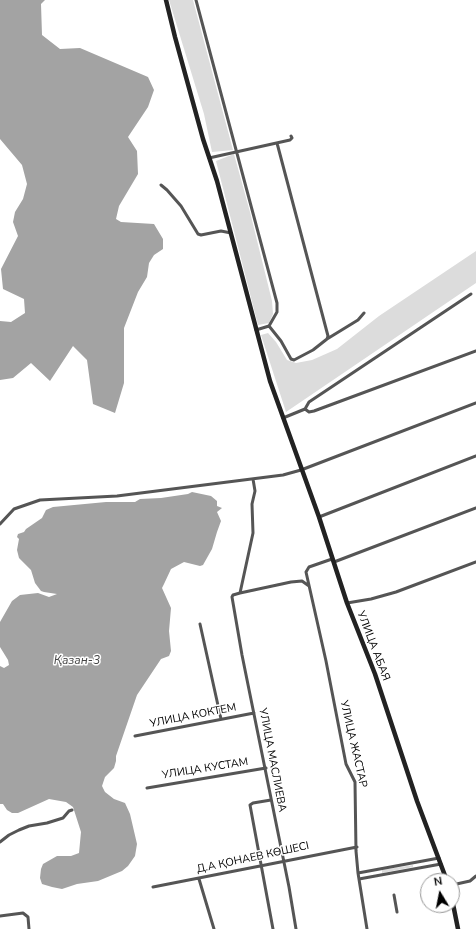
<!DOCTYPE html>
<html>
<head>
<meta charset="utf-8">
<style>
	body { margin:0 }
	#map { position:relative; width:476px; height:929px; overflow:hidden; background:#fff; font-family:"Nunito Sans",sans-serif }
	canvas { display:block }
	.north { position:absolute; left:420px; top:873px; width:40px; height:40px; box-sizing:border-box; background:#fff; border:1px solid #999; border-radius:50%; rotate:350deg; font-size:11px; font-weight:700; line-height:16px; text-align:center; color:#000 }
	.north::after { content:''; display:block; margin:auto; width:14px; height:18px; background:#000; clip-path:polygon(50% 0,100% 100%,50% 72%,0 100%) }
</style>
</head>
<body>
<div id="map">
<canvas width="476" height="929"></canvas>
<div class="north">N</div>
</div>
<script>
const ctx = document.querySelector('canvas').getContext('2d');
ctx.lineJoin = 'round';
function fillPath(path, color) { ctx.fillStyle = color; ctx.fill(path, 'evenodd'); }
const toPath = rows => new Path2D(rows.map(r => 'M' + r).join(''));
function strokePath(path, color, width, dash) { ctx.strokeStyle = color; ctx.lineWidth = width; ctx.lineCap = dash ? 'butt' : 'round'; ctx.setLineDash(dash || []); ctx.stroke(path); }
function write(font, color, halo, rows, align = 'center') {
  ctx.font = font + ' "Nunito Sans",sans-serif'; ctx.lineWidth = 3; ctx.setLineDash([]); ctx.textBaseline = 'middle'; ctx.strokeStyle = halo; ctx.fillStyle = color; for (const [text, x, y, turn = 0] of rows) {
    ctx.save(); ctx.translate(x, y); ctx.rotate((+turn || 0) * Math.PI / 180); ctx.textAlign = isNaN(turn) ? turn : align; if (halo) ctx.strokeText(text, 0, 0); ctx.fillText(text, 0, 0); ctx.restore();
  }
}
fillPath(toPath([
	[169,0,193,0,233,150,212,152,204,114],
	[234,154,250,212,272,301,273,314,269,323,258,325,216,161],
	[476,251,476,283,286,412,261,335,268,333,276,342,287,360,296,363,312,360,337,349,379,316],
	[413,865,413,867,382,873,382,870]
]), '#dcdcdc');
fillPath(toPath([
	[0,0,45,0,41,4,42,35,60,49,80,48,148,77,154,90,148,107,128,137,137,151,138,174,119,206,116,219,121,222,154,224,163,239,163,249,154,255,149,263,147,277,138,292,124,328,124,383,115,413,93,404,87,360,73,346,50,381,31,363,13,378,0,380,0,321,11,322,25,313,24,299,3,289,1,269,18,236,13,222,15,212,23,199,27,184,22,165,0,139],
	[192,492,211,496,217,501,217,506,222,508,217,512,221,521,217,532,212,549,203,565,200,566,184,562,171,569,164,584,162,588,171,608,169,631,171,651,169,656,161,659,137,695,116,756,116,761,114,768,105,777,102,786,105,792,114,799,125,803,130,814,137,844,135,856,128,866,122,871,98,881,77,884,62,889,52,887,42,884,40,878,41,869,43,864,57,856,71,856,79,853,81,832,73,807,66,802,49,799,18,813,12,813,7,810,3,804,0,804,0,666,4,668,9,665,8,660,0,647,0,622,12,601,20,595,38,593,49,597,57,594,44,592,41,591,35,583,31,570,19,558,17,550,19,539,17,537,18,534,24,532,26,529,42,518,46,510,53,507,106,502,135,502,140,499,161,498,188,494]
]), '#a3a3a3');
strokePath(toPath([
	[196,0,277,303,277,312,269,326,256,330],
	[277,143,328,336,327,339],
	[209,158,290,140,292,138,291,136],
	[161,185,167,190,181,206,198,234,201,235,221,231,231,233],
	[471,294,309,402,305,409,309,412,314,411,476,351],
	[269,326,281,341,291,359,294,360,313,350,327,339,358,320,364,313],
	[283,418,305,409],
	[319,517,476,456],
	[0,524,14,509,40,500,117,496,283,475,301,470,476,403],
	[332,559,309,567,306,572,326,661,346,764,355,782,356,851,358,873,367,929],
	[334,562,476,508],
	[240,593,253,533,252,504,255,491,253,479],
	[347,603,371,599,396,592,476,562],
	[200,624,221,719],
	[135,736,254,713],
	[147,788,266,768],
	[271,800,253,803,250,805,273,929],
	[0,842,9,835,19,830,29,826,47,823,63,818,69,811,72,810],
	[358,873,439,858],
	[199,879,214,929],
	[359,879,441,864],
	[452,885,470,881,476,876],
	[153,887,357,847],
	[394,895,397,912],
	[0,916,23,913,28,917,29,929],
	[296,929,289,887,242,655,232,597,233,595,240,593,291,582,302,581,309,586]
]), '#555', 3);
strokePath(toPath([
	[166,0,175,37,203,139,217,181,270,381,319,517,347,603,375,674,417,801,447,881],
	[452,899,458,929]
]), '#222', 4.5);
write('11px', '#000', '#fff', [
	["УЛИЦА АБАЯ",373,646,69],
	["УЛИЦА КОКТЕМ",193,716,-11],
	["УЛИЦА ЖАСТАР",353,744,77],
	["УЛИЦА МАСЛИЕВА",272,760,79],
	["УЛИЦА КУСТАМ",205,769,-9],
	["Д.А ҚОНАЕВ КӨШЕСІ",253,858,-12]
]);
write('italic 12px', '#444', '#fff', [
	["Қазан-3",77,661]
]);
</script>
</body>
</html>
